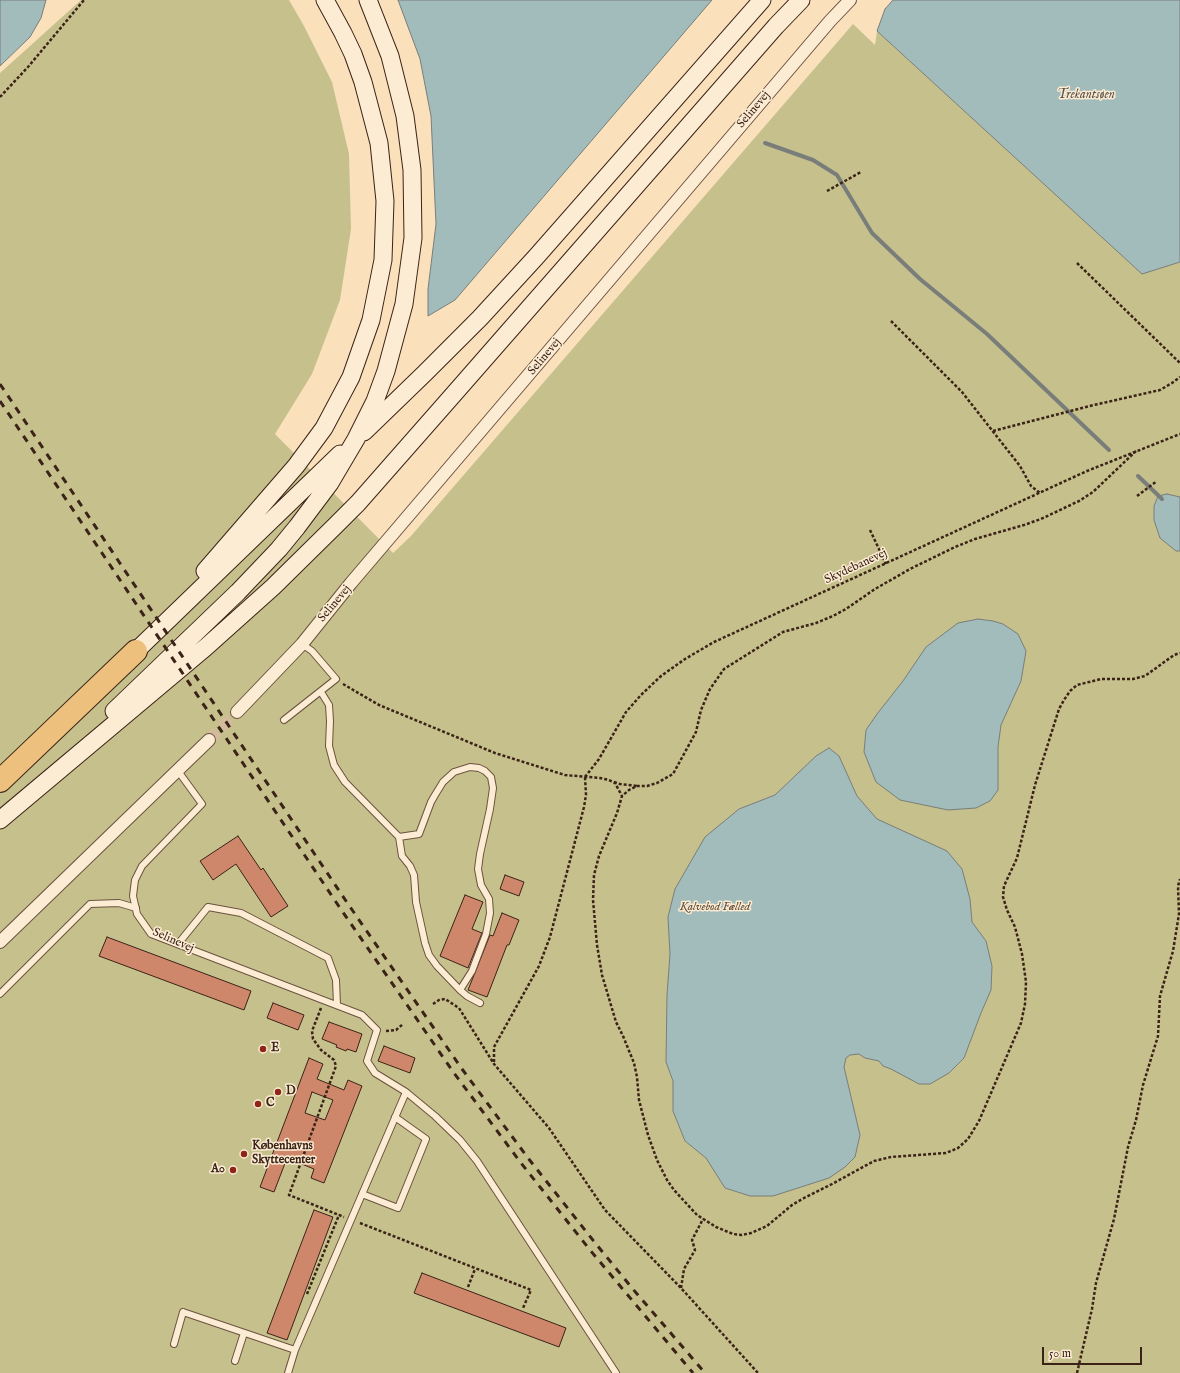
<!DOCTYPE html>
<html>
<head>
<meta charset="utf-8">
<style>
	body { margin:0 }
	#map { position:relative; width:1180px; height:1373px; overflow:hidden; background:#fae1bc; font-family:"IM FELL English",serif }
	canvas { display:block }
	.scale { position:absolute; left:1042px; top:1347px; width:100px; height:18px; box-sizing:border-box; border:2px solid #3b2318; border-top:0; padding-left:5px; font-size:12px; line-height:14px; white-space:nowrap; color:#3b2318; -webkit-text-stroke:3px #fcecd3; paint-order:stroke }
</style>
</head>
<body>
<div id="map">
<canvas width="1180" height="1373"></canvas>
<div class="scale">50 m</div>
</div>
<script>
const ctx = document.querySelector('canvas').getContext('2d');
ctx.lineJoin = 'round';
function fillPath(path, color) { ctx.fillStyle = color; ctx.fill(path, 'evenodd'); }
const toPath = rows => new Path2D(rows.map(r => 'M' + r).join(''));
function strokePath(path, color, width, dash) { ctx.strokeStyle = color; ctx.lineWidth = width; ctx.lineCap = dash ? 'butt' : 'round'; ctx.setLineDash(dash || []); ctx.stroke(path); }
function write(font, color, halo, rows, align = 'center') {
  ctx.font = font + ' "IM FELL English",serif'; ctx.lineWidth = 3; ctx.setLineDash([]); ctx.textBaseline = 'middle'; ctx.strokeStyle = halo; ctx.fillStyle = color; for (const [text, x, y, turn = 0] of rows) {
    ctx.save(); ctx.translate(x, y); ctx.rotate((+turn || 0) * Math.PI / 180); ctx.textAlign = isNaN(turn) ? turn : align; if (halo) ctx.strokeText(text, 0, 0); ctx.fillText(text, 0, 0); ctx.restore();
  }
}
fillPath(toPath([
	[81,0,289,0,304,26,332,82,349,154,351,229,340,300,312,374,275,434,393,553,411,536,853,24,875,45,877,31,1142,273,1180,262,1180,1373,0,1373,0,73]
]), '#c6c18c');
const water = toPath([
	[0,0,46,0,41,18,30,37,0,66,0,0],
	[398,0,712,0,455,300,428,316,428,289,436,224,431,116,420,59,398,0],
	[893,0,1180,0,1180,262,1142,274,877,31,885,9,893,0],
	[1167,494,1180,497,1180,551,1176,551,1160,538,1154,520,1154,506,1158,496,1167,494],
	[978,619,993,621,1003,624,1018,634,1026,651,1021,681,1001,725,998,747,998,790,990,801,976,808,948,810,900,800,876,782,864,752,866,730,877,714,903,681,926,647,958,623,978,619],
	[829,748,839,756,857,796,877,819,947,851,962,869,970,899,972,922,986,941,992,966,991,990,981,1013,964,1058,949,1073,930,1084,919,1084,891,1069,883,1066,879,1061,865,1058,859,1054,850,1055,846,1058,844,1067,860,1135,855,1157,845,1167,829,1178,773,1196,750,1196,725,1188,706,1158,685,1141,673,1111,673,1081,666,1062,667,995,670,954,668,917,675,889,705,837,739,809,775,795,816,756,829,748]
]);
fillPath(water, '#a2bbbb');
strokePath(water, '#797e7a', 1);
strokePath(toPath([
	[765,143,813,160,837,175,872,233,920,279,987,334,1109,450],
	[1138,476,1162,499]
]), '#797e7a', 4);
const building = toPath([
	[238,836,261,870,263,868,288,906,271,917,236,864,213,880,200,861,238,836],
	[505,875,524,882,519,896,500,889,505,875],
	[465,895,483,902,472,929,482,933,468,968,440,956,465,895],
	[502,913,519,920,509,945,507,945,487,997,468,990,490,935,493,936,502,913],
	[107,937,251,991,244,1010,99,956,107,937],
	[273,1003,304,1015,298,1030,267,1018,273,1003],
	[329,1022,362,1034,356,1052,347,1049,346,1051,336,1047,337,1045,322,1039,329,1022],
	[384,1046,415,1058,410,1073,378,1061,384,1046],
	[309,1058,323,1064,317,1079,344,1090,348,1080,362,1086,324,1183,311,1178,314,1169,287,1158,274,1192,260,1187,309,1058],
	[312,1092,333,1100,325,1120,305,1113,312,1092],
	[314,1210,333,1217,287,1340,267,1333,314,1210],
	[422,1273,566,1328,559,1347,414,1293,422,1273]
]);
fillPath(building, '#cf876b');
strokePath(building, '#3b2318', 1);
strokePath(toPath([
	[209,740,237,712]
]), '#d4bb9b', 12, [12, 6]);
const lane = toPath([
	[321,692,329,705,330,721,329,746,334,765,345,782,399,837,402,856,410,866,414,875,416,902,425,943,429,955,437,966,460,990,467,996,480,1003],
	[284,720,336,679,312,651,302,644],
	[178,771,202,804,142,866,135,880,133,896,137,914,151,934,362,1015,377,1030,367,1061,375,1073,406,1092,435,1116,460,1140,477,1161,616,1373],
	[399,837,419,834,431,802,435,795,443,782,454,772,470,767,479,768,485,771,491,777,493,788,490,809,480,854,478,869,481,885,489,899,490,913,486,934,472,971,460,990],
	[178,944,208,907,241,913,328,958,336,980,337,1005],
	[0,994,90,904,119,903,136,908],
	[362,1194,398,1208,426,1139,395,1117],
	[174,1344,183,1312,295,1350],
	[235,1361,244,1333],
	[288,1373,295,1350,406,1092]
]);
const street = toPath([
	[237,712,302,644,351,583,830,21,850,0],
	[0,942,209,740]
]);
const secondary = toPath([
	[364,432,425,373,480,318,536,257,762,0],
	[205,571,296,466,324,428,351,377,371,320,383,260,385,201,379,143,363,82,353,54,343,33,325,0],
	[136,651,340,454],
	[114,711,238,592,279,549,297,527,330,483,356,439,375,401,386,371,404,304,413,238,412,170,405,116,390,56,368,0],
	[0,820,206,647,273,587,336,525,358,503,453,395,776,26,801,0]
]);
const highway = toPath([
	[0,781,136,651]
]);
strokePath(lane, '#6b5241', 8);
strokePath(street, '#6b5241', 14);
strokePath(secondary, '#3b2318', 19);
strokePath(highway, '#3b2318', 24);
strokePath(toPath([
	[0,97,28,67,84,0],
	[827,191,861,172],
	[1077,263,1180,363],
	[891,321,962,392,1020,466,1031,486,1040,493],
	[993,431,1094,405,1160,390,1172,383,1180,377],
	[1136,451,1093,492,1079,501,1041,519,1024,525,975,539,955,547,910,569,875,589,846,609,833,616,816,623,783,632,724,669,710,689,701,710,696,732,673,774,657,783,647,786,637,786,629,790,622,796,617,813,599,856,594,875,593,900,597,945,602,975,616,1022,623,1036,634,1063,637,1077,639,1100,648,1135,657,1160,667,1180,674,1190,697,1215,716,1227,733,1234,742,1235,751,1233,767,1226,792,1205,804,1198,832,1184,874,1161,891,1157,946,1153,958,1148,968,1139,979,1121,1021,1023,1025,1004,1026,982,1022,954,1015,927,1007,910,1003,897,1004,886,1017,858,1035,785,1059,709,1064,700,1070,691,1077,685,1101,679,1133,679,1145,676,1174,655,1180,653],
	[1137,496,1157,481],
	[870,530,886,564],
	[343,684,379,705,495,753,565,775,600,778,609,780,615,783,622,796],
	[585,777,599,759,626,712,641,695,661,676,685,659,714,642,1087,471,1180,434],
	[614,782,620,784,637,786],
	[433,1004,439,1000,445,999,459,1008,494,1064,549,1128,605,1210,681,1288,758,1373],
	[321,1008,312,1031,313,1039,321,1050,334,1060,336,1066,289,1195,344,1217],
	[386,1031,396,1030,403,1024],
	[494,1062,494,1047,539,966,550,937,584,807,586,795,585,777],
	[360,1223,531,1290,523,1308],
	[468,1287,475,1269],
	[681,1288,684,1269,695,1250,692,1240,703,1219],
	[307,1294,339,1215],
	[1077,1373,1092,1309,1096,1283,1114,1219,1128,1147,1136,1120,1143,1085,1158,1036,1160,996,1173,951,1179,914,1178,886,1180,879]
]), '#3b2318', 2.5, [3, 2]);
strokePath(lane, '#fcecd3', 6);
strokePath(street, '#fcecd3', 12);
strokePath(secondary, '#fcecd3', 17);
strokePath(highway, '#edc07e', 22);
strokePath(toPath([
	[0,384,346,901,462,1069,528,1158,596,1244,632,1288,705,1373],
	[0,401,338,905,454,1073,521,1163,590,1250,693,1373]
]), '#3b2318', 3, [7, 7]);
for (const [x, y, r, color] of [
	[263,1049,4,"#8f2418"],
	[278,1092,4,"#8f2418"],
	[258,1104,4,"#8f2418"],
	[244,1154,4,"#8f2418"],
	[233,1170,4,"#8f2418"]
]) { const dot = new Path2D(); dot.arc(x, y, r, 0, 2 * Math.PI); ctx.fillStyle = color; ctx.fill(dot); strokePath(dot, '#fcecd3', 1.5); }
write('12px', '#3b2318', '#fcecd3', [
	["Selinevej",754,110,-50],
	["Selinevej",545,357,-50],
	["Skydebanevej",856,567,-25],
	["Selinevej",335,604,-50],
	["Selinevej",173,941,24]
]);
write('italic 12px', '#5e4a35', '#fcecd3', [
	["Kalvebod Fælled",715,908]
]);
write('bold 12px', '#3b2318', '#fcecd3', [
	["E",271,1049],
	["D",286,1092],
	["C",266,1104],
	["Københavns",252,1147],
	["Skyttecenter",252,1161],
	["A0",225,1170,"right"]
], 'left');
write('italic 13px', '#5a5149', '#fcecd3', [
	["Trekantsøen",1086,95]
]);
</script>
</body>
</html>
